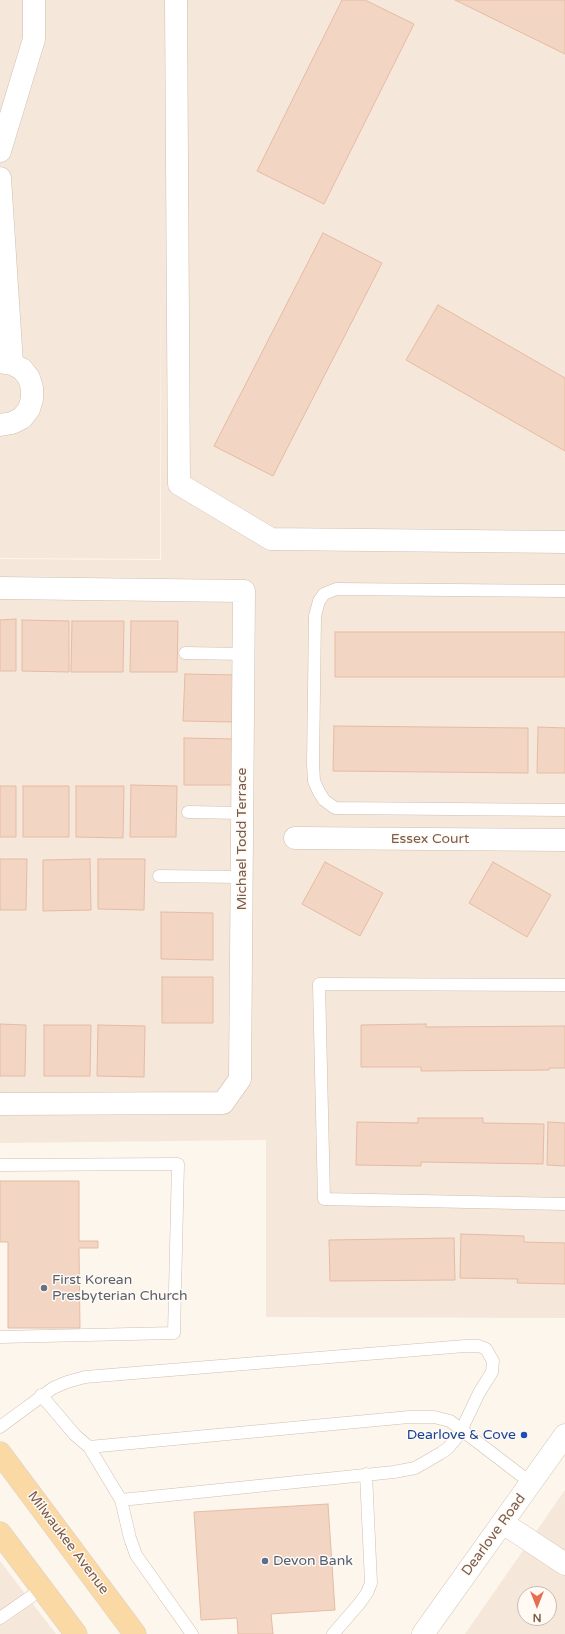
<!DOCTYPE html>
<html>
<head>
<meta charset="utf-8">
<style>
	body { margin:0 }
	#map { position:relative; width:565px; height:1634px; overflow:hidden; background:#fdf6ec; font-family:"Varela Round",sans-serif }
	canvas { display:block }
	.north { position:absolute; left:517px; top:1586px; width:40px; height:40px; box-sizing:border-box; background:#fffaf3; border:1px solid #cabbb1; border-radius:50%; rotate:180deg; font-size:11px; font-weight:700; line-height:16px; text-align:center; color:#7a5c4d }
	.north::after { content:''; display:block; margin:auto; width:14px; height:18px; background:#e76f51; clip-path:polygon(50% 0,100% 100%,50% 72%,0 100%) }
</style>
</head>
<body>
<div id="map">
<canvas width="565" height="1634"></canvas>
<div class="north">N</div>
</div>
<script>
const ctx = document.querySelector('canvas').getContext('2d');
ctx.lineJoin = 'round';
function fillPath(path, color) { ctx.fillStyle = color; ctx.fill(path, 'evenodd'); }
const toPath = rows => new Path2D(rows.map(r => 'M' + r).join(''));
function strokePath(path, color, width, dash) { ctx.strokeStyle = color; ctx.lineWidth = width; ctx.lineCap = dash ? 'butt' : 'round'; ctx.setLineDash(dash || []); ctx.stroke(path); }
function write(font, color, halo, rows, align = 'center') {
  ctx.font = font + ' "Varela Round",sans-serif'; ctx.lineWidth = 3; ctx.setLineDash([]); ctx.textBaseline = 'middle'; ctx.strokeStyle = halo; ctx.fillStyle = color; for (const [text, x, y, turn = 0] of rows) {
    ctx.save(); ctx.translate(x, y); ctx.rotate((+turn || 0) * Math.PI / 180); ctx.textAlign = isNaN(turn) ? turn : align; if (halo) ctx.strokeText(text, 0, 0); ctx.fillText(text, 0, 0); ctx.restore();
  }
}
fillPath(toPath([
	[0,0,565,0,565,1318,266,1317,266,1140,0,1143,0,559,161,560,161,292,160,559,0,558],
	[565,1490,565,1634,465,1634],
	[525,1594,549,1594,549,1618,525,1618],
	[0,1561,56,1634,0,1634]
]), '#f5e8da');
const building = toPath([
	[342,0,365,0,414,24,324,204,257,171,342,0],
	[455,0,565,0,565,54,455,0],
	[323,233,382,263,273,476,214,446,323,233],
	[438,305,565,378,565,451,406,360,438,305],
	[16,619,16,671,0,671,0,620,16,619],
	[22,620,69,621,69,672,22,671,22,620],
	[72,621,124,621,123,672,71,672,72,621],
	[131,621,178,621,177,672,130,672,131,621],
	[335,632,565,632,565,677,335,677,335,632],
	[185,674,237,675,235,722,183,721,185,674],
	[334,726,528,728,528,773,333,771,334,726],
	[538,727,565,728,565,773,537,773,538,727],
	[184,738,236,739,235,785,184,785,184,738],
	[131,785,177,786,176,837,130,837,131,785],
	[0,786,16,786,16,837,0,837,0,786],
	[23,786,69,786,69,837,23,837,23,786],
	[76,786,124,786,123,838,76,837,76,786],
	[0,859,27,859,26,910,0,910,0,859],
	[90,859,91,910,43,911,43,860,90,859],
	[98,859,145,859,144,910,98,909,98,859],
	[325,862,383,893,360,936,302,904,325,862],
	[493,862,551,895,527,937,469,903,493,862],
	[161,912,213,913,213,960,161,959,161,912],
	[162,977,213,977,213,1023,162,1023,162,977],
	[0,1024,26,1025,25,1076,0,1076,0,1024],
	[426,1024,426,1027,565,1026,565,1068,549,1068,549,1070,421,1071,421,1067,361,1067,361,1025,426,1024],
	[44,1025,91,1025,90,1076,44,1076,44,1025],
	[98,1025,145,1026,144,1077,97,1076,98,1025],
	[418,1118,483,1118,483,1123,544,1124,543,1164,421,1162,421,1166,356,1165,357,1122,418,1123,418,1118],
	[548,1122,565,1123,565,1166,547,1165,548,1122],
	[0,1181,79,1181,79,1241,98,1241,98,1248,79,1248,80,1328,8,1328,8,1242,0,1242,0,1181],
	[461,1234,524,1236,524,1242,565,1243,565,1284,517,1283,518,1279,460,1278,461,1234],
	[454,1238,455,1280,330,1281,329,1240,454,1238],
	[328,1504,335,1610,271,1614,273,1634,238,1634,237,1618,201,1620,194,1512,328,1504]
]);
fillPath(building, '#f3d5c3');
strokePath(building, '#e6bba3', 1);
const service = toPath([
	[565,591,336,589,324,594,319,601,315,616,313,764,314,781,319,792,324,800,335,808,565,810],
	[185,653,244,654],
	[188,812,241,813],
	[159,876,241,877],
	[565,985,319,984,324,1199,565,1204],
	[0,1165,178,1164,174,1333,0,1337],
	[41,1395,75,1435,89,1447],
	[0,1427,53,1388,67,1382,85,1377,465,1346,479,1346,486,1349,493,1361,492,1372,479,1393,459,1435,448,1448,441,1453,415,1468,394,1472,121,1500],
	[0,1618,42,1589],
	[192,1634,136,1555,130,1538,121,1500,89,1447,409,1417,434,1417,450,1421,531,1483],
	[333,1634,359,1604,367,1593,371,1583,366,1474]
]);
const minor = toPath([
	[176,0,179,484,271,539,565,542],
	[0,151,34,39,34,0],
	[0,178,12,364],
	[0,362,12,364,22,369,29,378,32,388,32,399,29,409,22,418,12,423,0,425],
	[0,588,244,591,240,1079,223,1103,0,1104],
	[295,838,565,840],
	[503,1523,565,1564]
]);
const secondary = toPath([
	[423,1634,565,1435]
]);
const primary = toPath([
	[0,1453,135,1634],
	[0,1533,76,1634]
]);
strokePath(service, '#d1beb0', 13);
strokePath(minor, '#d1beb0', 23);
strokePath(secondary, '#d6c0b0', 23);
strokePath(primary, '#dad1cd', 23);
strokePath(service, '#fff', 12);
strokePath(minor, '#fff', 22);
strokePath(secondary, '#fff', 22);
strokePath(primary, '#fbd9a5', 22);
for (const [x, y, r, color] of [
	[44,1288,4,"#6b7280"],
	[524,1435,4,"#1a4fb4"],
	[265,1561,4,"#5c6f8a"]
]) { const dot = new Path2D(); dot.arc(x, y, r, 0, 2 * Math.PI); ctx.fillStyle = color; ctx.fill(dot); strokePath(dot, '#fffaf3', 1.5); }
write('14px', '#7a5c4d', '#fffaf3', [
	["Michael Todd Terrace",242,839,-90],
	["Essex Court",430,839],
	["Dearlove Road",494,1535,-54],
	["Milwaukee Avenue",68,1543,53]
]);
write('14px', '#5b616d', '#fffaf3', [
	["First Korean",52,1280],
	["Presbyterian Church",52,1296]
], 'left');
write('14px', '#164399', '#fffaf3', [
	["Dearlove & Cove",516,1435]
], 'right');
write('14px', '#4e5e75', '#fffaf3', [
	["Devon Bank",273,1561]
], 'left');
</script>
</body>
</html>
